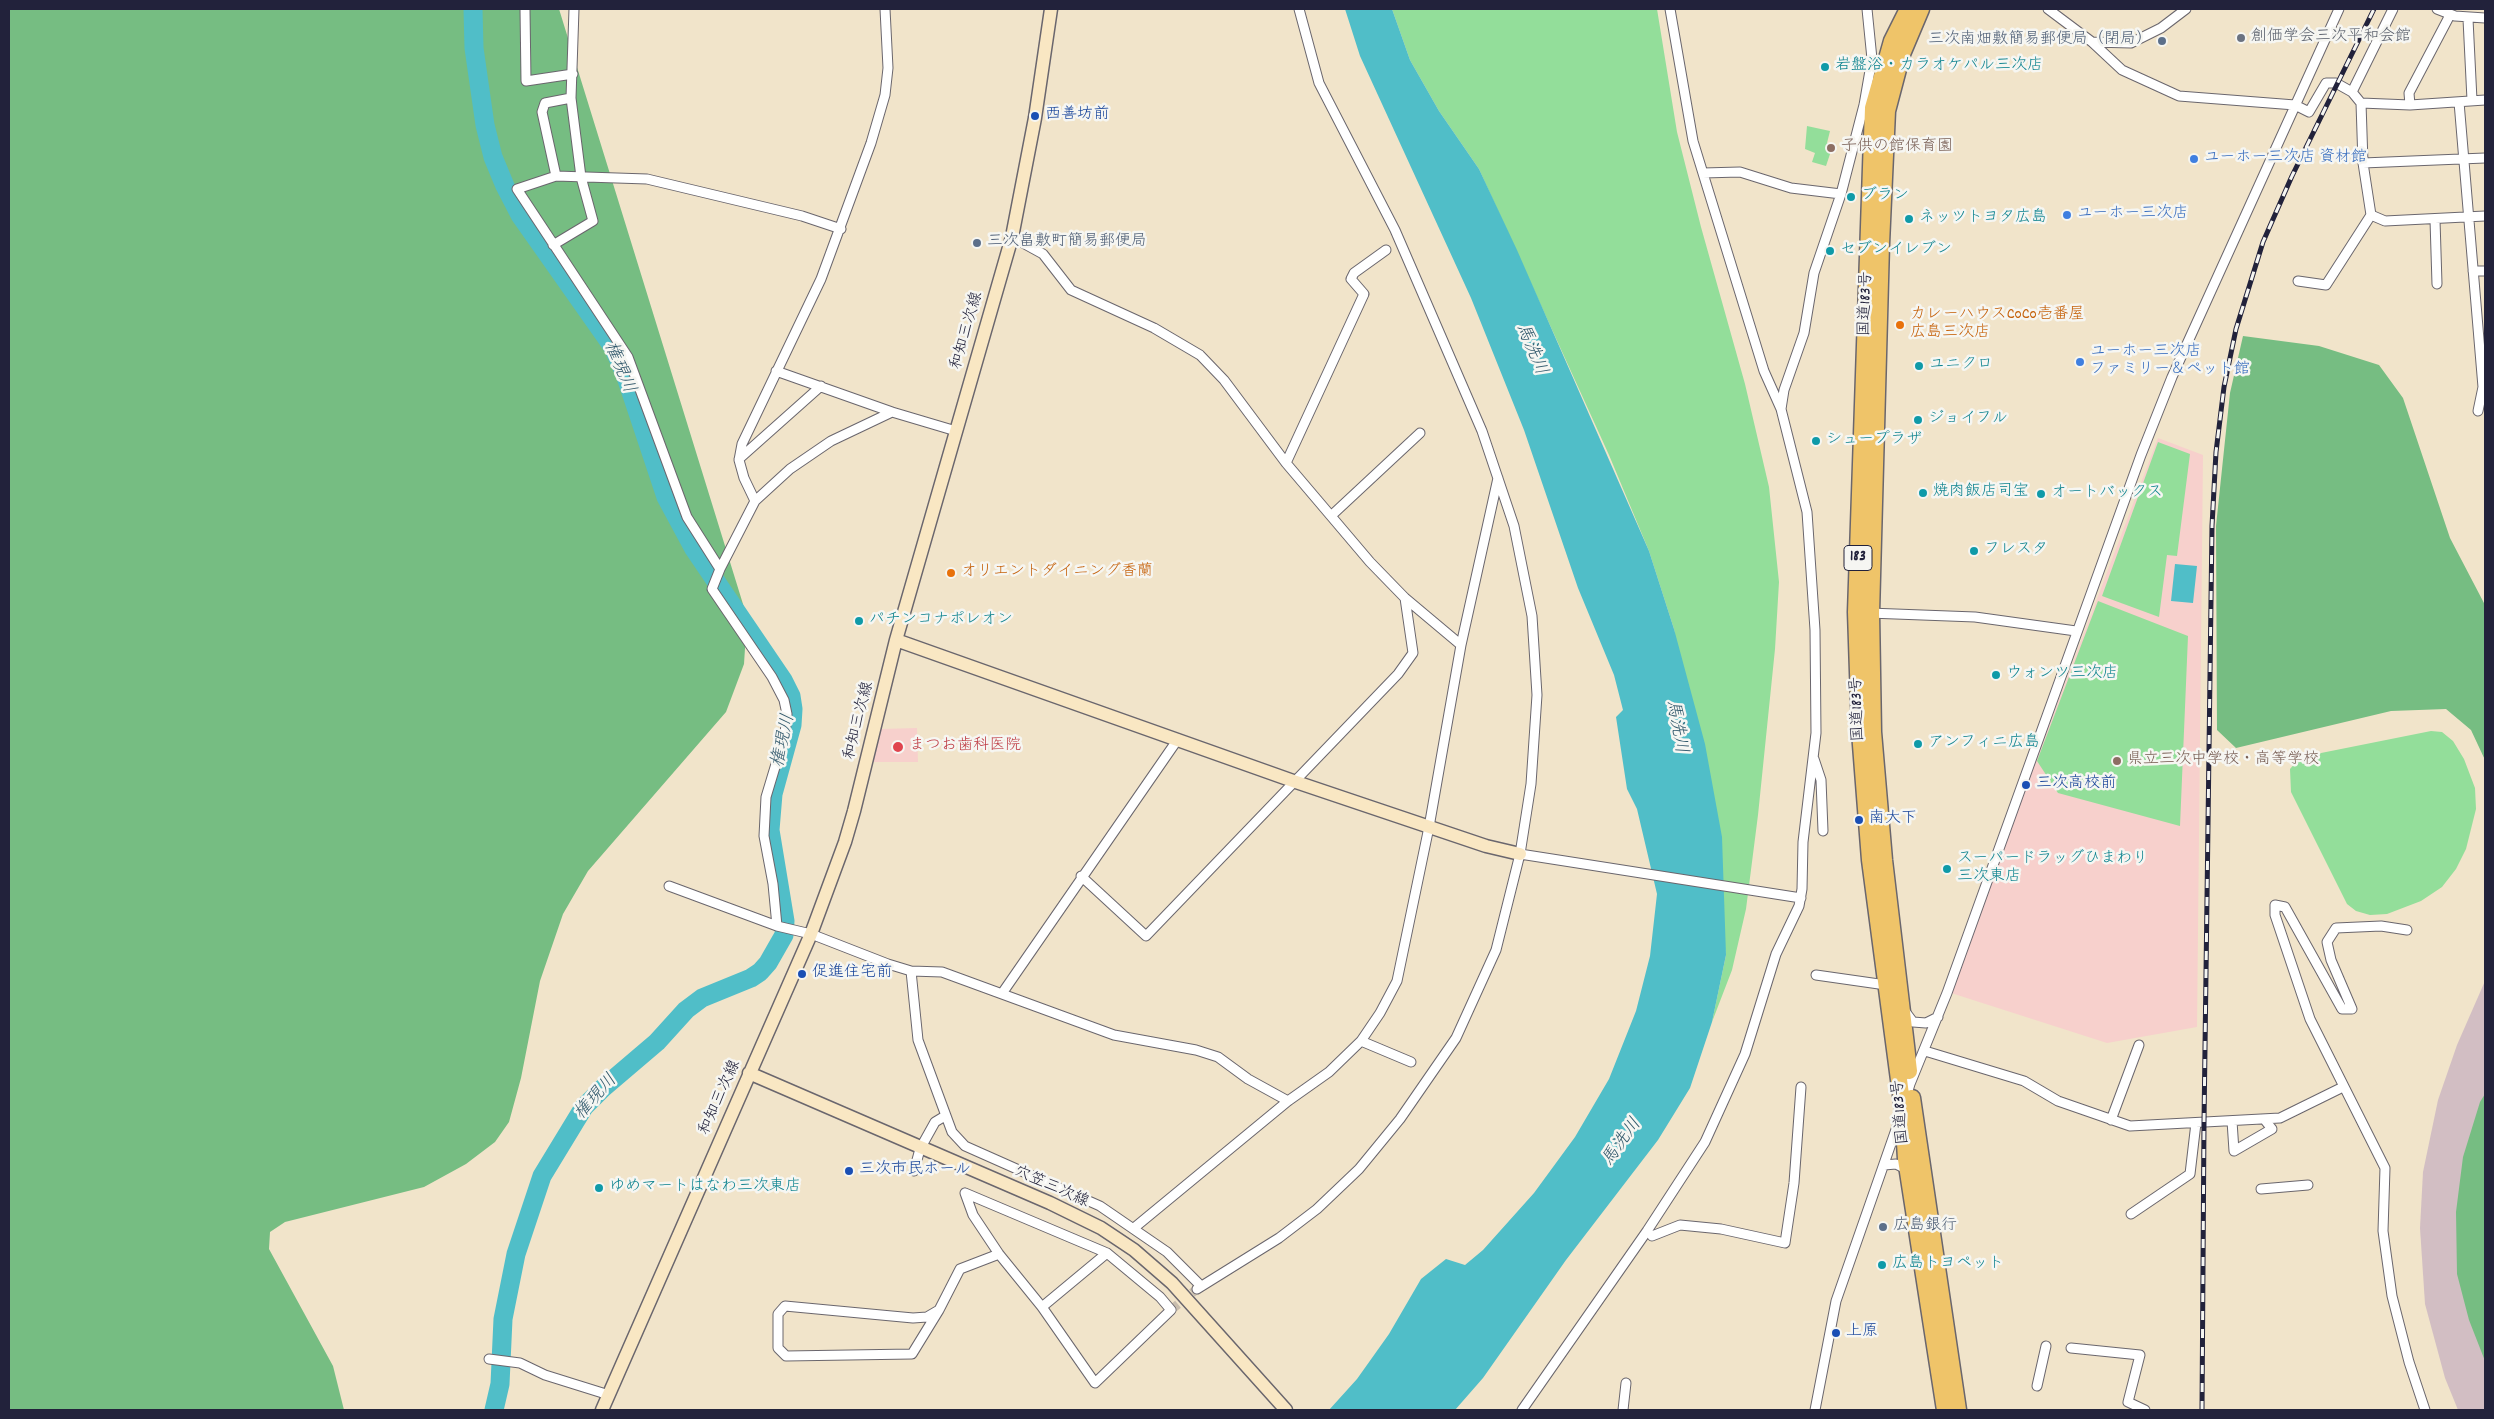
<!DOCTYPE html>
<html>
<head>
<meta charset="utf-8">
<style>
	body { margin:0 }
	#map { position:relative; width:2494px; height:1419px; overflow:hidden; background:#f1e4ca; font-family:Dekko,sans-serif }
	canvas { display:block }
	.frame { position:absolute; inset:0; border:10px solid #22223b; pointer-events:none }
</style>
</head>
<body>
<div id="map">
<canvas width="2494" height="1419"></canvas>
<div class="frame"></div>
</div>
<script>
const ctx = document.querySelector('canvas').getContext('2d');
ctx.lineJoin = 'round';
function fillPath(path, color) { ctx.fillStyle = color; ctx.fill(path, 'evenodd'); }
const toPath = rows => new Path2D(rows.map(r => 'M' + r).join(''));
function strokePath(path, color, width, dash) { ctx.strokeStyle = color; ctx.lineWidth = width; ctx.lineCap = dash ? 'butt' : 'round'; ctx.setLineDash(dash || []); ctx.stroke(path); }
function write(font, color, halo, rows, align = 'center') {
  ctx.font = font + ' Dekko,"Klee One",sans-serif'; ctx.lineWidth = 5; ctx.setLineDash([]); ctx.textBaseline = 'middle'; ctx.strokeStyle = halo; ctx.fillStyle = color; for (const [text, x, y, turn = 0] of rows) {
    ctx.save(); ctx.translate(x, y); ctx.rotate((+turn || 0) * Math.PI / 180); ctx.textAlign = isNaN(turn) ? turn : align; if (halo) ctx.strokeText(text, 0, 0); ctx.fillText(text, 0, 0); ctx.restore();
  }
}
fillPath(toPath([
	[2158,438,2203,455,2197,1027,2107,1043,1948,992],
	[917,728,918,762,872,762,881,729]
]), '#f7d0cc');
fillPath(toPath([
	[2485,981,2485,1410,2458,1410,2445,1378,2425,1304,2420,1228,2423,1172,2438,1100,2457,1045]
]), '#d2bec3');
fillPath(toPath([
	[1392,9,1657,9,1677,132,1701,227,1745,384,1769,487,1779,582,1775,649,1758,815,1746,909,1732,970,1712,1022,1726,955,1674,629,1649,551,1609,455,1479,169,1439,111,1410,60],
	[1807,126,1830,131,1827,143,1833,145,1826,166,1812,162,1815,153,1805,149],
	[2158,442,2190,454,2177,556,2167,555,2159,617,2102,596],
	[2098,601,2188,636,2180,826,2058,793,2037,761],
	[2431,731,2442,732,2453,741,2464,759,2475,788,2476,809,2466,849,2456,869,2442,887,2421,901,2387,914,2370,915,2356,911,2347,904,2291,792,2290,769,2297,761,2306,756]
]), '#93de9a');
fillPath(toPath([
	[9,9,559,9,747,617,744,664,726,712,588,871,563,914,540,981,521,1078,509,1122,495,1142,466,1164,424,1187,285,1222,270,1232,269,1249,333,1366,344,1410,9,1410],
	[2243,336,2319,346,2379,365,2403,398,2450,538,2485,605,2485,760,2471,730,2446,709,2391,711,2236,748,2217,730,2216,526,2230,393],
	[2485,1094,2485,1361,2469,1320,2457,1274,2456,1212,2463,1157,2480,1102]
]), '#76bd82');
fillPath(toPath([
	[1345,9,1392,9,1410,60,1439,111,1479,169,1517,250,1649,551,1674,629,1705,744,1722,837,1726,955,1712,1022,1690,1088,1658,1140,1566,1260,1483,1378,1455,1410,1329,1410,1357,1379,1389,1334,1421,1279,1446,1259,1465,1265,1483,1250,1534,1193,1575,1137,1609,1079,1636,1011,1650,956,1657,894,1637,809,1627,789,1616,717,1623,710,1614,675,1578,588,1524,430,1471,298,1360,56],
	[2175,564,2197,566,2193,603,2171,601]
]), '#50bec8');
strokePath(toPath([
	[473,9,474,48,485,125,493,157,505,186,520,215,613,347,625,374,666,497,694,549,783,680,791,696,793,709,792,725,773,794,770,830,785,921,784,935,768,963,760,972,751,978,702,998,686,1010,657,1042,603,1088,584,1107,542,1176,516,1254,503,1319,500,1384,494,1410]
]), '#50bec8', 19);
strokePath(toPath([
	[1171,1310,1197,1289]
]), '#c8bdad', 9, [9, 4.5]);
const street = toPath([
	[525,9,526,81,573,74],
	[2048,9,2092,42,2122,70,2179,96,2295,105,2309,112,2326,83,2336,83,2352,92,2361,103,2410,105,2485,100],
	[2437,9,2455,16,2485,18],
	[2468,19,2472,100],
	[2092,42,2131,43,2161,28,2186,9],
	[2352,92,2393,9],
	[2459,102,2483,387,2478,411],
	[2361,103,2363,163,2371,215,2385,221,2485,216],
	[2410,105,2409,93,2450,15],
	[2363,163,2485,158],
	[1703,173,1740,172,1791,188,1841,194],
	[556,176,542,112,545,103,571,98],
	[2435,220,2437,284],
	[1012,237,1043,254,1071,290,1154,328,1200,355,1224,380,1286,463,1370,562,1405,598,1461,645],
	[553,245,593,221,581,177,571,98,574,9],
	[2473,271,2485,271],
	[2298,281,2326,285,2371,215],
	[776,371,892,412,956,431],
	[1781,409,1784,390,1804,333,1814,273,1841,194,1864,105,1872,59,1867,9],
	[739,459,821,386],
	[1286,463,1364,294,1351,279,1354,273,1386,250],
	[755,501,744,478,739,460,742,444,821,279,871,143,885,95,888,68,885,9],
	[1332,515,1420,433],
	[720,569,687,517,628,357,517,189,556,176,647,179,802,216,841,229],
	[1869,613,1975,617,2076,631],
	[1814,759,1821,780,1823,831],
	[1520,854,1801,898],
	[1081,876,1146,936,1398,674,1413,653,1405,598],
	[669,886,777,926,811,934,888,964,911,971,942,972,1114,1035,1196,1050,1218,1057,1248,1079,1288,1101],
	[777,926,773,884,764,836,766,797,785,734,787,714,784,700,772,677,712,589,720,569,755,501,790,469,831,441,892,412],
	[2407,930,2381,926,2336,928,2327,942,2331,960,2352,1009,2342,1009,2285,907,2275,905,2275,915,2310,1019,2385,1168,2383,1231,2392,1296,2409,1362,2425,1410],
	[911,971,918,1040,952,1132,965,1146,1100,1206,1167,1252,1201,1286],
	[1816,975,1886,985],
	[1003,992,1178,739],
	[1904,1010,1913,1022,1926,1023,1938,1017],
	[1361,1041,1411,1062],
	[1925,1051,2024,1081,2058,1101,2130,1126,2280,1118,2343,1087],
	[1905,1101,1910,1084,1947,993,2141,455,2172,377,2339,9],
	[2111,1120,2139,1045],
	[2232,1121,2234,1151,2272,1129,2264,1119],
	[1884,1165,1896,1164,1908,1170],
	[914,1171,920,1149,935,1122,945,1116],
	[2261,1189,2308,1185],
	[965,1193,1107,1253,1160,1297,1171,1310,1095,1383,1042,1307,999,1254,973,1215,965,1193],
	[2131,1214,2190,1174,2196,1123],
	[1134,1228,1288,1101,1329,1072,1361,1041,1380,1013,1397,981,1429,827,1461,645,1498,478],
	[1652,1236,1680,1225,1721,1229,1785,1243,1794,1183,1801,1087],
	[1197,1289,1279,1238,1317,1209,1359,1169,1400,1119,1456,1038,1496,950,1520,854,1531,784,1537,695,1532,616,1514,526,1482,431,1395,230,1319,83,1299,9],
	[1042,1307,1107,1253],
	[939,1310,912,1354,786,1356,778,1348,778,1314,785,1306,913,1318,927,1317,939,1310,960,1269,999,1254],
	[2071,1348,2140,1355,2128,1402,2145,1410],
	[489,1359,520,1363,545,1375,609,1395],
	[2037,1386,2046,1346],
	[1522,1410,1647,1231,1705,1142,1745,1054,1776,954,1799,906,1802,889,1803,842,1816,733,1815,630,1807,512,1781,409,1764,371,1693,141,1670,9],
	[1623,1410,1626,1383],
	[1815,1410,1836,1301,1900,1118]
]);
const secondary = toPath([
	[896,640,1296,782,1486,846,1520,854],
	[749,1073,1050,1203,1101,1228,1134,1250,1172,1283,1286,1410],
	[602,1410,811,934,845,842,854,811,896,640,1012,237,1035,118,1051,9]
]);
const highway = toPath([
	[1908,9,1892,41,1873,108,1856,612,1860,732,1870,860,1903,1110,1906,1159,1945,1410],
	[1909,1071,1884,860,1873,732,1871,613,1881,244,1887,111,1902,54,1921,9],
	[1912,1098,1958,1410]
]);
strokePath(street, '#6a666d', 11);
strokePath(secondary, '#6a666d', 15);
strokePath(highway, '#6a666d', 19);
strokePath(street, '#fff', 9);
strokePath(secondary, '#f9e7c3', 12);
strokePath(highway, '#efc469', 16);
const rail = toPath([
	[2202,1410,2204,1122,2212,526,2216,452,2224,387,2236,329,2263,242,2292,176,2374,9]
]);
strokePath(rail, '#22223b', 5);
strokePath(rail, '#f6f6f2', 3, [9]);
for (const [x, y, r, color] of [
	[2241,38,5,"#6b7280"],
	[2162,41,5,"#5c6f8a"],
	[1825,67,5,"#0f9aa8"],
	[1035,116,5,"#1a4fb4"],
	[1831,148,5,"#8d6e63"],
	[2194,159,5,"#3f7fe0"],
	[1851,197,5,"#0f9aa8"],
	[2067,215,5,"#3f7fe0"],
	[1909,219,5,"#0f9aa8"],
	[977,243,5,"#5c6f8a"],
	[1830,251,5,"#0f9aa8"],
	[1900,325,5,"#e8710a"],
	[2080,362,5,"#3f7fe0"],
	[1919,366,5,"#0f9aa8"],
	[1918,420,5,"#0f9aa8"],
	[1816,441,5,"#0f9aa8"],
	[1923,493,5,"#0f9aa8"],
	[2041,494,5,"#0f9aa8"],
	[1974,551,5,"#0f9aa8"],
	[951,573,5,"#e8710a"],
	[859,621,5,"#0f9aa8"],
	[1996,675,5,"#0f9aa8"],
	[1918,744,5,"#0f9aa8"],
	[898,747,6,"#e0444e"],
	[2117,761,5,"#8d6e63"],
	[2026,785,5,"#1a4fb4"],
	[1859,820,5,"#1a4fb4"],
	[1947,869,5,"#0f9aa8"],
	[802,974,5,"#1a4fb4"],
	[849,1171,5,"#1a4fb4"],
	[599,1188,5,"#0f9aa8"],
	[1883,1227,5,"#5c6f8a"],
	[1882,1265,5,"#0f9aa8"],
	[1836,1333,5,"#1a4fb4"]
]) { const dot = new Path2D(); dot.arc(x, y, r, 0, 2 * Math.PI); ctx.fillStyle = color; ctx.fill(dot); strokePath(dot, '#f6f6f2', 2); }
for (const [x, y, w] of [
	[1858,558,28]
]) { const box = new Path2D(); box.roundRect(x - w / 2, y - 12.5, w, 25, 4); ctx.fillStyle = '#f6f6f2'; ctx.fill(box); strokePath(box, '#22223b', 1); }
write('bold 15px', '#22223b', null, [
	["183",1858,558]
]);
write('16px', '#5b616d', '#f6f6f2', [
	["創価学会三次平和会館",2251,38]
], 'left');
write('16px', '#4e5e75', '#f6f6f2', [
	["三次南畑敷簡易郵便局（閉局）",2152,41,"right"],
	["三次畠敷町簡易郵便局",987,243],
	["広島銀行",1893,1227]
], 'left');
write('16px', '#0d838f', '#f6f6f2', [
	["岩盤浴・カラオケパル三次店",1835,67],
	["ブラン",1861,197],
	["ネッツトヨタ広島",1919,219],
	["セブンイレブン",1840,251],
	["ユニクロ",1929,366],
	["ジョイフル",1928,420],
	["シュープラザ",1826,441],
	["焼肉飯店司宝",1933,493],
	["オートバックス",2051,494],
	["フレスタ",1984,551],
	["パチンコナポレオン",869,621],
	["ウォンツ三次店",2006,675],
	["アンフィニ広島",1928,744],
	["スーパードラッグひまわり",1957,860],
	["三次東店",1957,878],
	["ゆめマートはなわ三次東店",609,1188],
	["広島トヨペット",1892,1265]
], 'left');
write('16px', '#164399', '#f6f6f2', [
	["西善坊前",1045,116],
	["三次高校前",2036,785],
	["南大下",1869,820],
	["促進住宅前",812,974],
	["三次市民ホール",859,1171],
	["上原",1846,1333]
], 'left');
write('16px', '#785e54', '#f6f6f2', [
	["子供の館保育園",1841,148],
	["県立三次中学校・高等学校",2127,761]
], 'left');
write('16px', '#366cbe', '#f6f6f2', [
	["ユーホー三次店 資材館",2204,159],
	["ユーホー三次店",2077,215],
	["ユーホー三次店",2090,353],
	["ファミリー＆ペット館",2090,371]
], 'left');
write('16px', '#22223b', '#f6f6f2', [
	["国道183号",1867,304,-88],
	["和知三次線",968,331,-74],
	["国道183号",1859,709,-92],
	["和知三次線",860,721,-76],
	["和知三次線",721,1098,-66],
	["国道183号",1902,1112,-95],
	["穴笠三次線",1051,1188,24]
]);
write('16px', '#c56008', '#f6f6f2', [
	["カレーハウスCoCo壱番屋",1910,316],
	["広島三次店",1910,334],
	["オリエントダイニング香蘭",961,573]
], 'left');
write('16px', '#be3a42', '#f6f6f2', [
	["まつお歯科医院",909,747]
], 'left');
write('italic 18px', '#32596c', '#f6f6f2', [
	["馬洗川",1530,350,67],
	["権現川",618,368,67],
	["馬洗川",1675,727,80],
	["権現川",785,741,-78],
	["権現川",597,1098,-48],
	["馬洗川",1623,1143,-54]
]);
</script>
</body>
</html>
